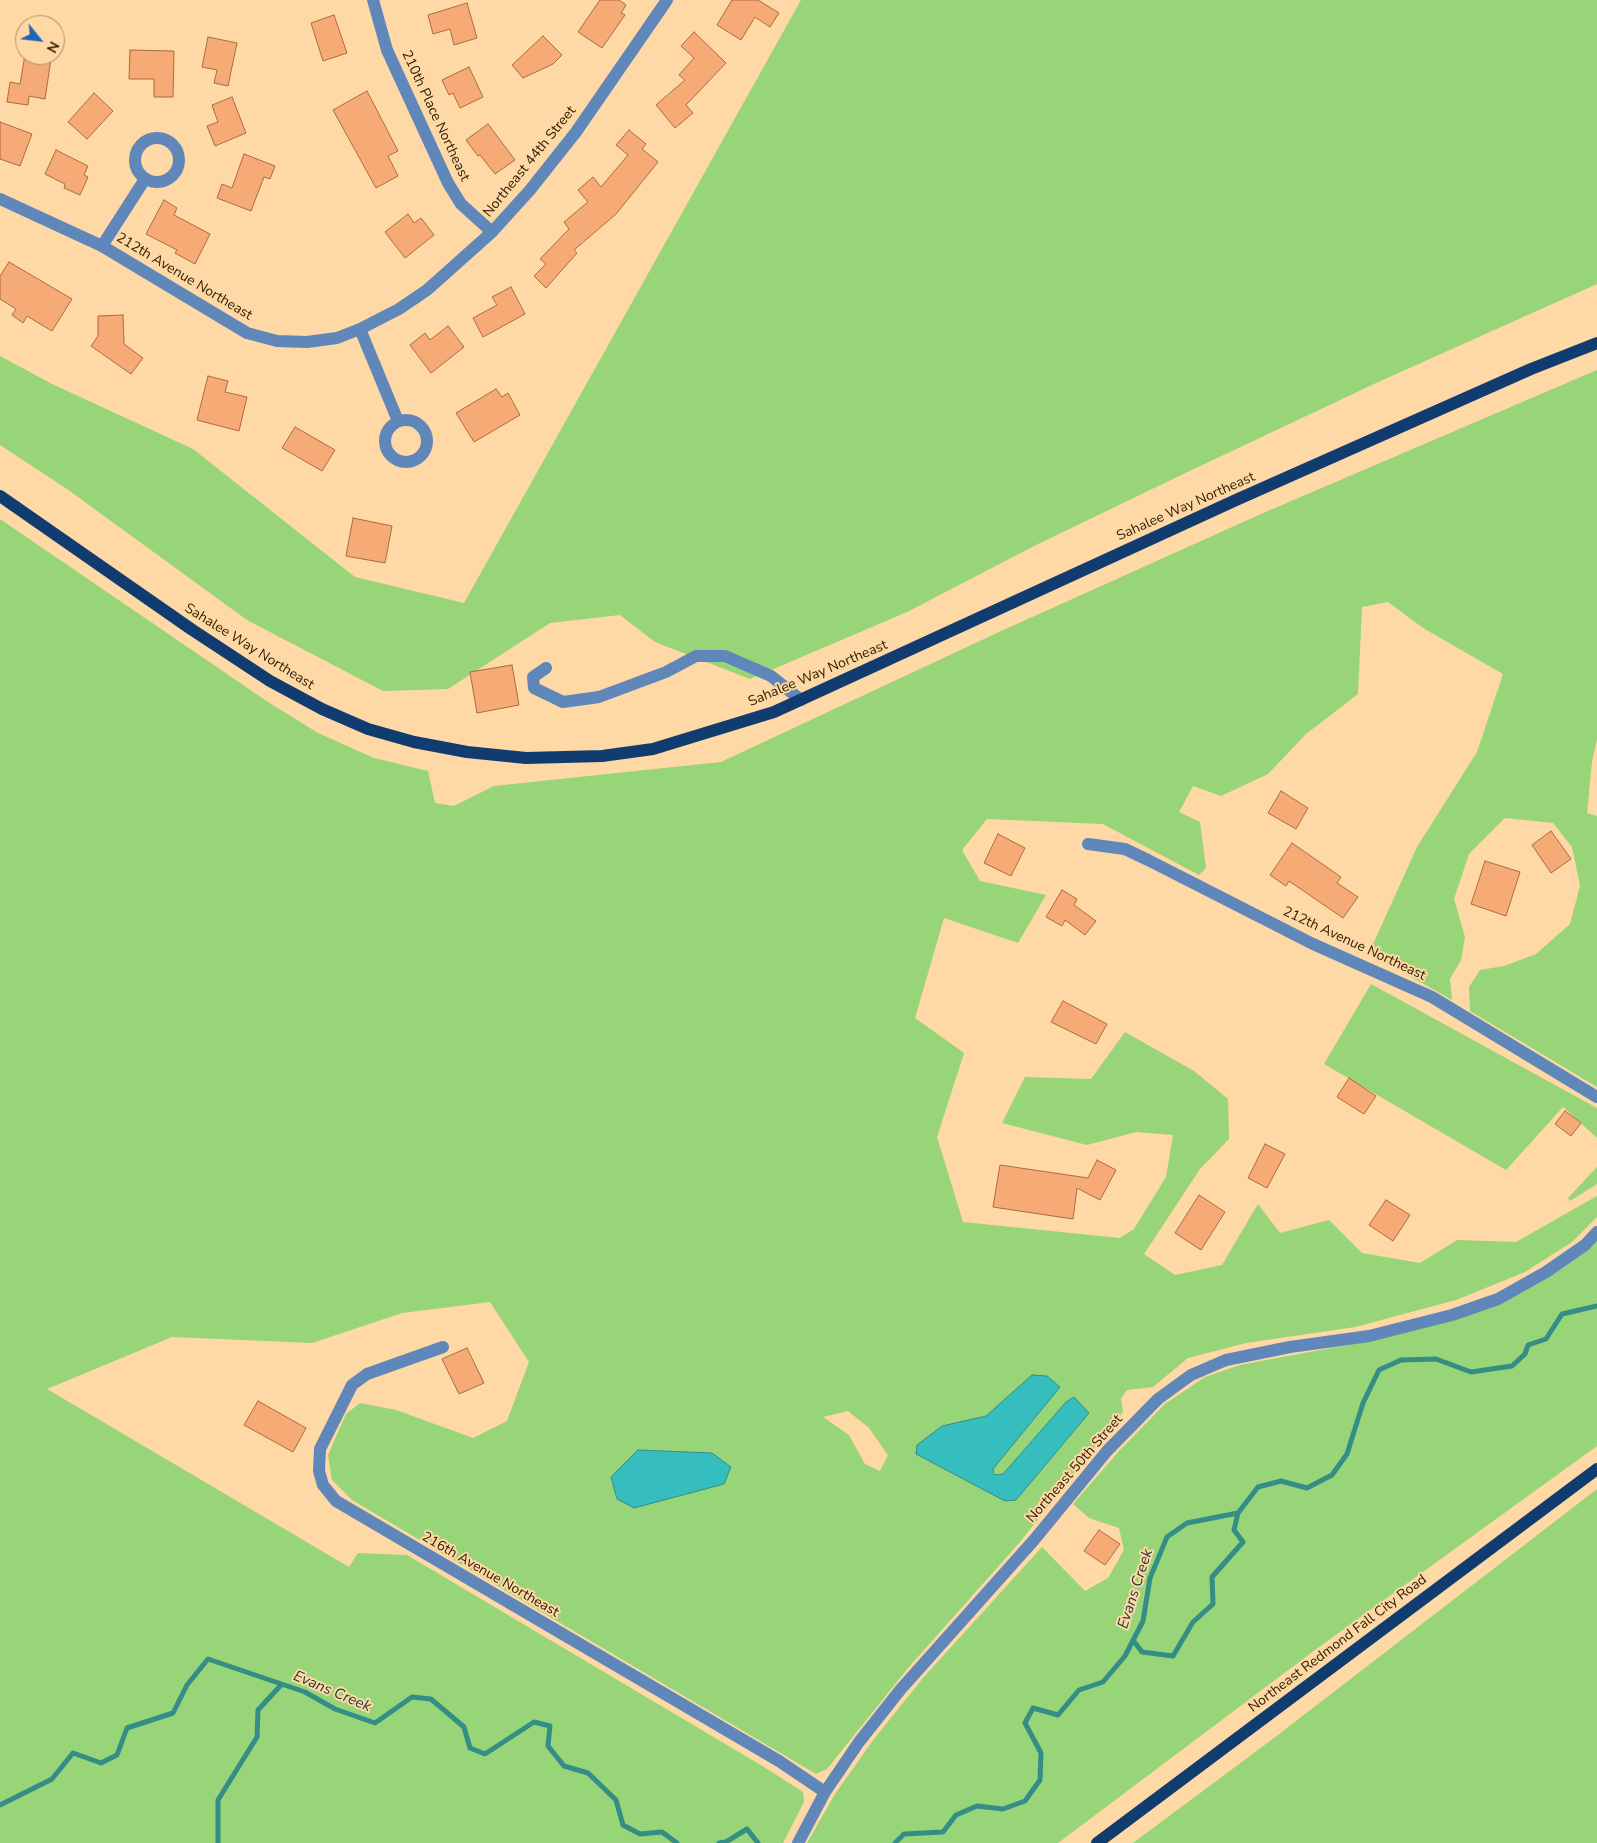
<!DOCTYPE html>
<html>
<head>
<meta charset="utf-8">
<style>
	body { margin:0 }
	#map { position:relative; width:1597px; height:1843px; overflow:hidden; background:#fed8a5; font-family:"Nunito Sans",sans-serif }
	canvas { display:block }
	.north { position:absolute; left:15px; top:15px; width:50px; height:50px; box-sizing:border-box; background:#fed8a5; border:1px solid #ac8e65; border-radius:50%; rotate:119deg; font-size:14px; font-weight:700; line-height:20px; text-align:center; color:#312004 }
	.north::after { content:''; display:block; margin:auto; width:18px; height:22px; background:#2064b5; clip-path:polygon(50% 0,100% 100%,50% 72%,0 100%) }
</style>
</head>
<body>
<div id="map">
<canvas width="1597" height="1843"></canvas>
<div class="north">N</div>
</div>
<script>
const ctx = document.querySelector('canvas').getContext('2d');
ctx.lineJoin = 'round';
function fillPath(path, color) { ctx.fillStyle = color; ctx.fill(path, 'evenodd'); }
const toPath = rows => new Path2D(rows.map(r => 'M' + r).join(''));
function strokePath(path, color, width, dash) { ctx.strokeStyle = color; ctx.lineWidth = width; ctx.lineCap = dash ? 'butt' : 'round'; ctx.setLineDash(dash || []); ctx.stroke(path); }
function write(font, color, halo, rows, align = 'center') {
  ctx.font = font + ' "Nunito Sans",sans-serif'; ctx.lineWidth = 4; ctx.setLineDash([]); ctx.textBaseline = 'middle'; ctx.strokeStyle = halo; ctx.fillStyle = color; for (const [text, x, y, turn = 0] of rows) {
    ctx.save(); ctx.translate(x, y); ctx.rotate((+turn || 0) * Math.PI / 180); ctx.textAlign = isNaN(turn) ? turn : align; if (halo) ctx.strokeText(text, 0, 0); ctx.fillText(text, 0, 0); ctx.restore();
  }
}
fillPath(toPath([
	[801,0,1597,0,1597,284,1376,383,1177,477,1036,545,907,612,750,679,655,642,620,615,550,623,448,689,383,691,247,620,67,489,0,445,0,356,52,384,193,449,355,577,464,603],
	[1597,370,1597,739,1592,762,1587,813,1597,816,1597,1087,1470,1011,1469,987,1480,970,1504,966,1536,954,1570,924,1580,886,1572,847,1553,823,1505,818,1469,854,1454,899,1465,937,1461,960,1450,979,1452,1000,1369,953,1417,847,1477,752,1503,674,1423,628,1388,602,1362,607,1358,694,1306,734,1268,774,1221,796,1193,786,1179,812,1200,822,1206,868,1199,875,1103,824,987,819,962,850,980,881,1046,895,1018,943,944,918,915,1018,964,1053,937,1137,963,1222,1120,1238,1134,1229,1166,1177,1173,1135,1136,1132,1087,1145,1002,1123,1025,1077,1091,1079,1125,1032,1194,1071,1228,1099,1229,1139,1200,1169,1144,1254,1175,1275,1222,1265,1258,1204,1280,1233,1329,1220,1362,1253,1420,1263,1457,1240,1516,1242,1597,1196,1597,1217,1572,1242,1525,1272,1456,1300,1355,1327,1246,1343,1188,1358,1153,1387,1127,1390,1121,1399,1123,1412,1020,1542,908,1668,827,1769,816,1774,352,1500,332,1480,328,1455,346,1414,360,1403,396,1410,473,1438,507,1421,529,1362,490,1302,402,1313,312,1343,172,1337,47,1389,349,1567,358,1553,407,1555,764,1767,803,1792,804,1802,783,1843,0,1843,0,519,268,702,318,733,374,758,428,771,435,803,454,806,494,786,721,762,999,632,1261,514],
	[848,1411,869,1428,888,1455,880,1471,865,1464,849,1435,823,1417],
	[1371,984,1597,1108,1597,1138,1563,1107,1506,1170,1324,1064],
	[1597,1167,1597,1184,1570,1201,1568,1198],
	[1597,1238,1597,1446,1315,1650,1058,1843,807,1843,835,1794,874,1739,923,1678,1042,1547,1085,1591,1108,1578,1124,1550,1119,1528,1089,1518,1073,1504,1120,1450,1165,1404,1205,1377,1240,1365,1363,1342,1487,1309],
	[1597,1489,1597,1843,1133,1843,1274,1738]
]), '#98d478');
const water = toPath([
	[1032,1375,1047,1376,1060,1387,993,1469,994,1475,1003,1474,1066,1402,1074,1397,1089,1413,1016,1500,1005,1501,916,1454,917,1445,942,1426,986,1416,1032,1375],
	[638,1450,712,1453,731,1467,724,1484,634,1508,617,1499,611,1477,638,1450]
]);
fillPath(water, '#36bdbe');
strokePath(water, '#348e86', 1);
strokePath(toPath([
	[1133,1640,1142,1652,1173,1656,1193,1622,1213,1604,1212,1577,1243,1542,1234,1530,1238,1513],
	[0,1805,52,1779,73,1753,101,1763,117,1755,127,1728,173,1713,187,1685,208,1659,305,1692,335,1709,375,1723,412,1697,431,1699,464,1727,470,1748,485,1754,534,1722,550,1726,548,1746,564,1766,588,1773,616,1800,623,1825,640,1834,662,1832,677,1843],
	[218,1843,218,1800,257,1737,258,1710,281,1685],
	[719,1843,726,1842,747,1829,758,1843],
	[895,1843,904,1834,943,1832,956,1815,977,1806,1003,1809,1025,1801,1040,1780,1041,1753,1025,1723,1033,1708,1058,1715,1079,1690,1103,1682,1125,1656,1143,1621,1150,1578,1167,1537,1187,1523,1238,1513,1258,1487,1281,1481,1307,1488,1332,1475,1347,1454,1363,1403,1379,1370,1401,1360,1436,1359,1471,1372,1512,1366,1525,1354,1528,1345,1546,1339,1562,1314,1597,1306]
]), '#348e86', 5);
const building = toPath([
	[600,0,619,0,626,5,621,13,625,15,602,48,578,32,600,0],
	[732,0,758,0,779,13,770,27,755,17,741,40,717,25,732,0],
	[467,3,477,38,454,45,450,29,433,34,428,15,467,3],
	[334,15,347,53,323,61,311,23,334,15],
	[694,32,726,63,686,105,693,113,675,128,656,105,685,80,679,75,694,58,681,46,694,32],
	[543,36,562,55,553,64,523,78,512,65,543,36],
	[208,37,237,43,228,86,214,83,217,70,202,67,208,37],
	[130,50,174,51,173,97,154,97,154,79,129,79,130,50],
	[25,55,51,59,45,99,29,96,28,105,7,102,10,82,20,84,25,55],
	[469,67,483,97,460,108,453,93,449,95,442,80,469,67],
	[367,91,398,151,388,156,398,176,376,188,333,110,367,91],
	[94,93,113,111,87,139,68,122,94,93],
	[232,97,246,133,215,146,207,126,218,122,212,105,232,97],
	[0,122,32,134,20,166,0,159,0,122],
	[488,124,515,160,495,174,480,155,478,156,466,140,488,124],
	[629,130,646,144,642,149,658,162,616,214,574,250,577,253,546,288,534,276,546,264,540,259,569,229,564,222,588,202,578,190,593,177,601,187,628,155,616,145,629,130],
	[56,150,88,166,84,175,88,177,80,195,64,188,65,184,45,174,56,150],
	[244,154,275,166,270,179,264,177,251,211,217,198,222,184,232,188,244,154],
	[164,200,177,208,174,215,210,234,195,264,175,253,177,250,146,234,164,200],
	[408,214,414,223,421,218,434,235,405,258,385,232,408,214],
	[9,262,72,299,52,331,27,316,23,323,12,315,16,309,0,299,0,276,9,262],
	[511,287,525,314,483,337,473,318,497,305,492,297,511,287],
	[123,315,124,344,143,358,131,374,91,346,98,336,98,316,123,315],
	[448,326,464,347,431,373,410,345,425,333,430,340,448,326],
	[208,376,228,381,225,392,247,397,239,431,197,420,208,376],
	[496,389,502,397,508,393,520,415,474,442,456,413,496,389],
	[295,427,335,450,322,471,282,448,295,427],
	[353,518,392,526,385,563,346,556,353,518],
	[512,665,519,705,477,713,470,672,512,665],
	[1281,791,1308,808,1296,829,1268,813,1281,791],
	[1551,831,1571,859,1551,873,1532,845,1551,831],
	[998,834,1025,848,1011,876,984,863,998,834],
	[1292,843,1341,877,1337,883,1358,897,1343,918,1289,881,1286,886,1270,875,1292,843],
	[1485,861,1520,872,1506,916,1471,904,1485,861],
	[1062,890,1077,899,1074,905,1096,921,1085,935,1065,920,1062,926,1046,917,1062,890],
	[1063,1001,1107,1024,1096,1044,1051,1022,1063,1001],
	[1349,1078,1376,1096,1364,1114,1337,1097,1349,1078],
	[1565,1111,1581,1123,1571,1136,1555,1124,1565,1111],
	[1265,1144,1285,1154,1267,1188,1248,1178,1265,1144],
	[1097,1160,1116,1170,1100,1200,1077,1188,1073,1219,993,1207,1000,1165,1088,1178,1097,1160],
	[1199,1195,1225,1212,1201,1250,1175,1233,1199,1195],
	[1386,1200,1410,1215,1393,1241,1369,1225,1386,1200],
	[467,1348,484,1383,459,1394,442,1359,467,1348],
	[258,1401,306,1428,293,1452,244,1425,258,1401],
	[1099,1530,1120,1544,1105,1565,1084,1551,1099,1530]
]);
fillPath(building, '#f6ab76');
strokePath(building, '#a96c40', 1);
strokePath(toPath([
	[373,0,387,50,448,183,461,204,492,232],
	'135 160a22 22 0 1 1 44 0a22 22 0 1 1-44 0Z',
	[0,199,102,246,247,333,277,341,307,342,337,338,360,329,399,309,427,290,492,232,530,190,576,132,667,0],
	[102,246,145,179],
	[360,329,398,421],
	'385 441a21 21 0 1 1 42 0a21 21 0 1 1-42 0Z',
	[546,668,533,677,534,688,563,702,599,697,666,672,696,656,725,656,771,676,801,700],
	[1088,844,1125,849,1148,860,1313,944,1432,997,1597,1097],
	[443,1347,367,1374,352,1385,320,1449,319,1471,323,1485,336,1501,779,1761,825,1792],
	[798,1843,825,1792,859,1742,901,1689,1034,1540,1107,1451,1158,1399,1191,1375,1226,1360,1290,1347,1369,1336,1452,1315,1498,1299,1546,1272,1585,1245,1597,1232]
]), '#5f87ba', 12);
strokePath(toPath([
	[0,496,191,629,270,681,322,709,368,729,414,742,467,752,526,758,602,756,653,749,774,712,1236,500,1531,369,1597,343],
	[1097,1843,1597,1469]
]), '#103c70', 12);
write('14px', '#312004', '#fed8a5', [
	["210th Place Northeast",435,116,65],
	["Northeast 44th Street",530,162,-51],
	["212th Avenue Northeast",184,277,31],
	["Sahalee Way Northeast",1186,507,-24],
	["Sahalee Way Northeast",249,647,32],
	["Sahalee Way Northeast",818,674,-23],
	["212th Avenue Northeast",1354,944,25],
	["Northeast 50th Street",1075,1469,-49],
	["216th Avenue Northeast",490,1575,30],
	["Northeast Redmond Fall City Road",1338,1644,-37]
]);
write('italic 15px', '#1b3737', '#fed8a5', [
	["Evans Creek",1136,1589,-72],
	["Evans Creek",332,1692,23]
]);
</script>
</body>
</html>
